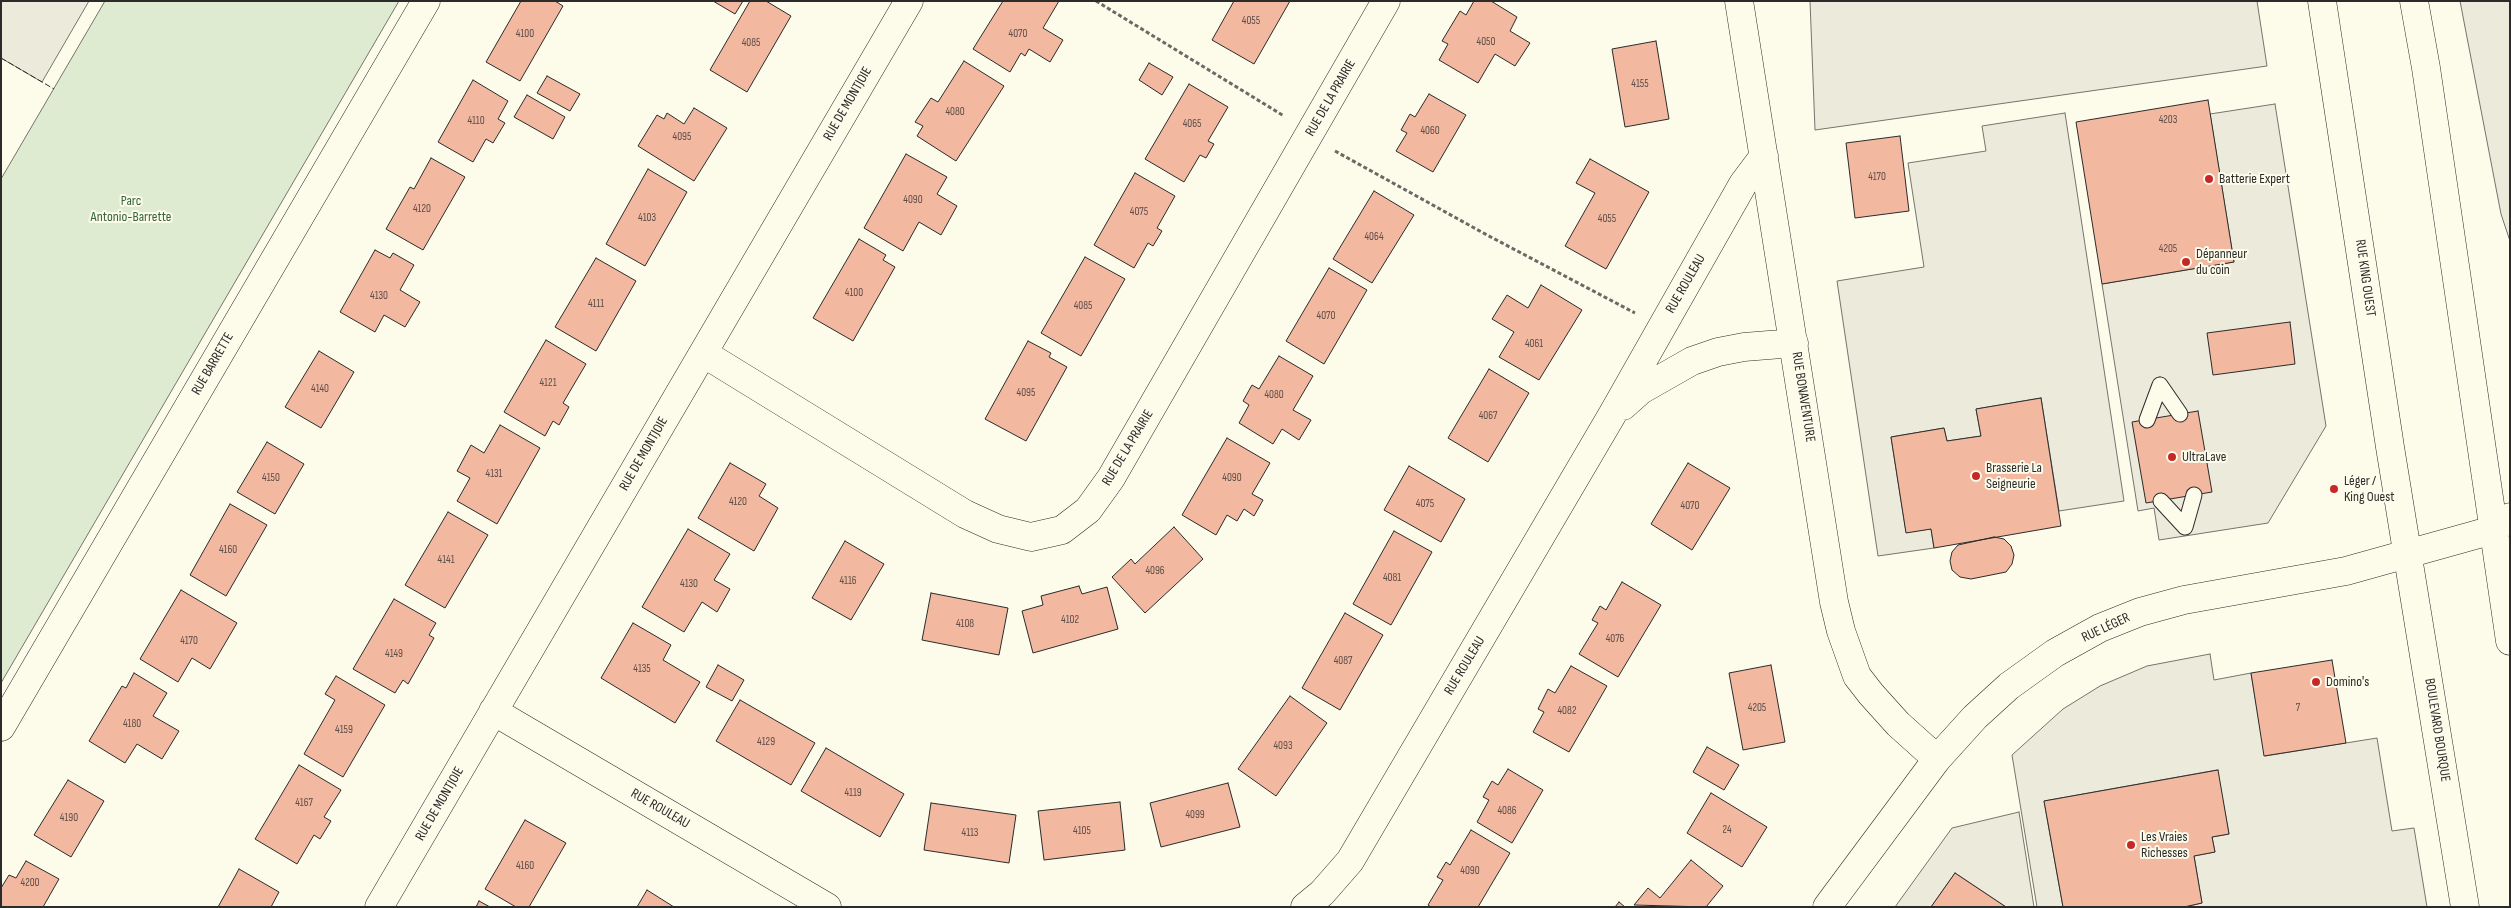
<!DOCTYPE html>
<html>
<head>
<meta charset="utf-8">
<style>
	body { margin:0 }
	#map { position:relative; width:2511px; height:908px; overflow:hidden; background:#fdfbea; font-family:"Sofia Sans Condensed",sans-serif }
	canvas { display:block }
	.frame { position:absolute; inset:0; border:2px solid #2b2b2b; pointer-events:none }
</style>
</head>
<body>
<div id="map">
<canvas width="2511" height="908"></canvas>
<div class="frame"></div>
</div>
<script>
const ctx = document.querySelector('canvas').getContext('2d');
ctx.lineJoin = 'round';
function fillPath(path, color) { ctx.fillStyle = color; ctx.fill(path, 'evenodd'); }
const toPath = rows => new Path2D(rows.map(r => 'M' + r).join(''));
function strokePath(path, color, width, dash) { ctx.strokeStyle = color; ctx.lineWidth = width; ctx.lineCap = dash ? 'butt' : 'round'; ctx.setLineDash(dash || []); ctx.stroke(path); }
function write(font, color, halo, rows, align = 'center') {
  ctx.font = font + ' "Sofia Sans Condensed",sans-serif'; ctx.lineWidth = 4; ctx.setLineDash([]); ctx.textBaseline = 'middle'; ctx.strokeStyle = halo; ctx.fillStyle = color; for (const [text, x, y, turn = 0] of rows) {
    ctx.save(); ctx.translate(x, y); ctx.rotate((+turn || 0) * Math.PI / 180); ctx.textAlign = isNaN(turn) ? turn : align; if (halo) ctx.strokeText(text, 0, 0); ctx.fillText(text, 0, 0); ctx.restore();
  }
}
const green = toPath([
	[105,1,399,1,1,683,1,179,105,1]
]);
fillPath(green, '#deebd1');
strokePath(green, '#74746e', 1);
const parking = toPath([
	[1,1,89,1,42,82,1,58,1,1],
	[1810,1,2257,1,2267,66,1815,130,1810,1],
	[2460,1,2510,1,2510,241,2501,214,2460,1],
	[2275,104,2326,426,2268,523,2159,540,2154,508,2138,511,2102,284,2234,262,2210,114,2275,104],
	[2065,113,2124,501,2059,511,2041,398,1976,409,1981,436,1947,441,1944,428,1891,437,1906,532,1931,529,1934,548,1878,556,1837,281,1924,267,1908,163,1986,151,1982,126,2065,113],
	[2210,654,2214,680,2251,673,2265,756,2377,738,2392,831,2414,828,2427,907,2184,907,2202,903,2194,856,2215,852,2212,837,2229,834,2217,770,2044,801,2063,907,2037,907,2012,755,2063,709,2100,686,2147,666,2210,654],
	[2019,812,2034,907,2006,907,1955,873,1931,907,1895,907,1952,828,2019,812]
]);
fillPath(parking, '#eceadb');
strokePath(parking, '#74746e', 1);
const building = toPath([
	[521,1,555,1,563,6,520,81,486,62,521,1],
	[713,1,743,1,735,14,713,1],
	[750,1,766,1,791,16,747,92,710,70,750,1],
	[1003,1,1059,1,1043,28,1063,40,1050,62,1029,49,1025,56,1021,53,1010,72,973,49,1003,1],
	[1234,1,1290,1,1254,64,1212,40,1234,1],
	[1474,1,1491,1,1517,17,1510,31,1530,43,1515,66,1495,54,1478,83,1439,60,1448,44,1442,41,1460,11,1466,15,1474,1],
	[1656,41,1669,119,1625,127,1612,49,1656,41],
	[964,61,1004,86,956,161,917,136,923,126,915,122,931,98,938,102,964,61],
	[1149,63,1173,77,1162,95,1139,80,1149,63],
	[547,76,580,94,570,111,537,93,547,76],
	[473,80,508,101,498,119,505,123,493,143,486,139,473,162,438,142,473,80],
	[1189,84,1228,107,1208,141,1214,144,1206,158,1200,155,1184,182,1145,159,1189,84],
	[1429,94,1466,115,1433,172,1396,151,1407,133,1401,130,1410,114,1415,117,1429,94],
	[527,95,565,117,553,139,514,117,527,95],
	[2208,100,2234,262,2102,284,2076,122,2208,100],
	[694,108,727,128,694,181,638,146,657,115,664,119,667,113,684,124,694,108],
	[1900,136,1909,211,1855,218,1846,143,1900,136],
	[906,154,947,177,937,194,957,206,941,235,919,222,903,251,864,228,906,154],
	[431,158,465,177,423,250,386,229,410,187,414,189,431,158],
	[1590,159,1649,192,1606,269,1565,246,1595,193,1576,183,1590,159],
	[648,169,687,192,645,266,606,244,648,169],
	[1135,173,1175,196,1157,228,1162,231,1153,246,1148,243,1134,268,1094,245,1135,173],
	[1374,191,1414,215,1372,283,1333,259,1374,191],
	[859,239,886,255,883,260,895,267,853,341,813,318,859,239],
	[375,250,390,258,393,253,414,265,400,290,420,302,405,327,384,315,375,332,340,312,375,250],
	[1085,257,1125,279,1081,356,1041,333,1085,257],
	[596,258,636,281,596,351,555,327,596,258],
	[1329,268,1367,290,1324,364,1286,341,1329,268],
	[1541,285,1582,310,1539,380,1499,357,1514,332,1492,319,1507,295,1528,308,1541,285],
	[2290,322,2295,364,2213,375,2207,333,2290,322],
	[546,340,586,364,563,403,569,407,559,425,553,421,545,436,504,412,546,340],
	[1028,341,1051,353,1049,357,1067,367,1026,441,985,419,1028,341],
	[319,351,354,372,321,428,285,407,319,351],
	[1279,356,1313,376,1293,410,1311,420,1299,440,1282,429,1273,444,1239,423,1249,405,1243,401,1252,385,1259,389,1279,356],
	[1489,369,1529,393,1488,462,1448,438,1489,369],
	[2041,398,2061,526,1934,548,1931,529,1906,533,1891,437,1944,428,1947,441,1981,436,1976,409,2041,398],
	[2198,411,2212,492,2146,503,2132,422,2198,411],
	[500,425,540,448,497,524,457,501,470,478,457,471,471,445,484,453,500,425],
	[1227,438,1270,463,1252,494,1263,500,1254,516,1244,509,1237,521,1227,515,1216,535,1182,515,1227,438],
	[267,442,304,464,275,514,237,492,267,442],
	[730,463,766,484,759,496,778,508,754,551,698,518,730,463],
	[1688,463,1730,488,1692,550,1651,524,1688,463],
	[1409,466,1465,499,1441,542,1384,510,1409,466],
	[230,504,267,525,226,596,190,575,230,504],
	[448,512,488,535,445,608,405,585,448,512],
	[1174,527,1203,559,1145,613,1112,577,1131,559,1135,564,1174,527],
	[688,529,730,554,714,580,730,589,717,612,702,602,684,632,642,607,688,529],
	[1394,531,1432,552,1391,625,1353,604,1394,531],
	[1994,537,2004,539,2011,546,2014,555,2012,564,2006,572,1971,579,1960,577,1952,570,1950,561,1952,552,1958,545,1994,537],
	[845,541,884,564,851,620,812,598,845,541],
	[1622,582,1661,605,1618,677,1579,654,1598,623,1592,620,1600,606,1606,610,1622,582],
	[1079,586,1082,594,1107,587,1118,629,1033,653,1022,611,1043,605,1041,596,1079,586],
	[181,590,237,623,210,669,192,658,178,682,140,659,181,590],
	[931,593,1008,608,999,655,922,640,931,593],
	[394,599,436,623,429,635,434,638,408,684,403,680,395,693,353,669,394,599],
	[1345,613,1383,635,1340,710,1302,688,1345,613],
	[633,623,671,645,663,660,700,682,675,723,601,678,633,623],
	[2332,660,2346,743,2264,756,2251,673,2332,660],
	[718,665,744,680,732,701,706,687,718,665],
	[1771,665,1785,742,1743,750,1729,673,1771,665],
	[1571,666,1607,686,1569,752,1533,732,1544,712,1538,709,1548,689,1555,693,1571,666],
	[134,673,167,693,153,716,179,731,162,759,137,744,125,763,89,741,122,686,126,688,134,673],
	[336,676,385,705,343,777,304,754,335,700,325,694,336,676],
	[1290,696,1327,723,1276,796,1238,769,1290,696],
	[740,700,815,743,791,785,716,741,740,700],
	[1707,747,1739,765,1724,790,1693,772,1707,747],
	[826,748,904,794,880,837,801,791,826,748],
	[299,765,341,790,324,817,331,821,320,839,314,835,297,864,255,839,299,765],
	[1508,769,1543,790,1512,843,1477,822,1489,800,1483,797,1492,781,1498,785,1508,769],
	[2218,770,2229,834,2212,837,2215,852,2194,856,2202,903,2184,907,2063,907,2044,801,2218,770],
	[68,780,104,801,71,857,34,835,68,780],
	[1228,783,1240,827,1161,847,1150,803,1228,783],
	[1711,793,1767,827,1742,867,1687,833,1711,793],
	[1120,802,1125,850,1044,860,1038,811,1120,802],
	[931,803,1016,815,1009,863,924,850,931,803],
	[525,820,566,843,529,907,516,907,485,889,525,820],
	[1471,830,1510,853,1478,907,1431,907,1428,905,1443,880,1437,877,1446,862,1450,865,1471,830],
	[1691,860,1723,886,1706,907,1634,905,1648,888,1660,898,1691,860],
	[26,861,59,879,43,907,1,907,1,888,9,875,16,878,26,861],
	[239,869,279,892,271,907,218,907,239,869],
	[1955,873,2006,907,1931,907,1955,873],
	[647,890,674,907,637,907,647,890],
	[479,901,490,907,476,907,479,901],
	[1619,902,1625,907,1615,907,1619,902]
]);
fillPath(building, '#f2b8a0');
strokePath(building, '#2b2b2b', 1);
const lane = toPath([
	[2160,385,2180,414],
	[2147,420,2160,385],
	[2161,501,2185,527],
	[2185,527,2194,495]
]);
const street = toPath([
	[1739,1,1834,602,1841,631,1857,676,1871,694,1898,724,1937,759],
	[703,353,965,514,998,529,1031,537,1062,530,1088,510,1111,478,1386,1],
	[1623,406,1641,390,1692,361,1718,352,1744,347,1794,343],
	[493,711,827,907],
	[1,727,426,1],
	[379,907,909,1],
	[1305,907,1322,893,1350,861,1612,415,1743,184,1764,156]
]);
const secondary = toPath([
	[1827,907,1937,759,1975,717,2009,686,2055,653,2100,628,2140,612,2184,600,2346,571,2493,530,2510,517]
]);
const primary = toPath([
	[2322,1,2390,447,2465,907],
	[2414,1,2426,68,2510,641]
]);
strokePath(lane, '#2b2b2b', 17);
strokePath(street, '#2b2b2b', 29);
strokePath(secondary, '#2b2b2b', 29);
strokePath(primary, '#2b2b2b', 29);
strokePath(toPath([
	[1096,1,1284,116],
	[1335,151,1487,235,1635,313]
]), '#6a6964', 3, [4, 2.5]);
strokePath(lane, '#fdfbea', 15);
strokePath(street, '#fdfbea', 28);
strokePath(secondary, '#fdfbea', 28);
strokePath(primary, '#fdfbea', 28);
strokePath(toPath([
	[1,58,54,89]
]), '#2b2b2b', 1, [6, 2.5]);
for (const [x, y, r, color] of [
	[2209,179,5,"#c62828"],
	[2186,262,5,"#c62828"],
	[2172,457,5,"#c62828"],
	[1976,476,5,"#c62828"],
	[2334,489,5,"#c62828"],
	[2316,682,5,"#c62828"],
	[2131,845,5,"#c62828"]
]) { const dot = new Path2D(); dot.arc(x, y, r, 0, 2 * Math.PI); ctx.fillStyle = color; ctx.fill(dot); strokePath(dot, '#fdfbea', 2); }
write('11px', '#5d4e48', null, [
	["4055",1251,21],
	["4100",525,34],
	["4070",1018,34],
	["4050",1486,42],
	["4085",751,43],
	["4155",1640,84],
	["4080",955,112],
	["4203",2168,120],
	["4110",476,121],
	["4065",1192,124],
	["4060",1430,131],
	["4095",682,137],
	["4170",1877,177],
	["4090",913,200],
	["4120",422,209],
	["4075",1139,212],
	["4103",647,218],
	["4055",1607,219],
	["4064",1374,237],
	["4205",2168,249],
	["4100",854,293],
	["4130",379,296],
	["4111",596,304],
	["4085",1083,306],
	["4070",1326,316],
	["4061",1534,344],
	["4121",548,383],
	["4140",320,389],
	["4095",1026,393],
	["4080",1274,395],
	["4067",1488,416],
	["4131",494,474],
	["4150",271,478],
	["4090",1232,478],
	["4120",738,502],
	["4075",1425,504],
	["4070",1690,506],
	["4160",228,550],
	["4141",446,560],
	["4096",1155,571],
	["4081",1392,578],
	["4116",848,581],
	["4130",689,584],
	["4102",1070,620],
	["4108",965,624],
	["4076",1615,639],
	["4170",189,641],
	["4149",394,654],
	["4087",1343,661],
	["4135",642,669],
	["4205",1757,708],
	["7",2298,708],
	["4082",1567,711],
	["4180",132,724],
	["4159",344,730],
	["4129",766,742],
	["4093",1283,746],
	["4119",853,793],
	["4167",304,803],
	["4086",1507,811],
	["4099",1195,815],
	["4190",69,818],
	["24",1727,830],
	["4105",1082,831],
	["4113",970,833],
	["4160",525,866],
	["4090",1470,871],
	["4200",30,883]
]);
write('14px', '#2b2b2b', '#fdfbea', [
	["RUE DE LA PRAIRIE",1331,98,-60],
	["RUE DE MONTJOIE",848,104,-60],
	["RUE KING OUEST",2365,278,82],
	["RUE ROULEAU",1686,284,-60],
	["RUE BARRETTE",213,364,-60],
	["RUE BONAVENTURE",1803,397,81],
	["RUE DE LA PRAIRIE",1128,448,-59],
	["RUE DE MONTJOIE",644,454,-60],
	["RUE LÉGER",2106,628,-25],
	["RUE ROULEAU",1465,666,-59],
	["BOULEVARD BOURQUE",2437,730,81],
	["RUE DE MONTJOIE",440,804,-60],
	["RUE ROULEAU",660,809,30]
]);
write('14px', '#2b2b2b', '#fdfbea', [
	["Batterie Expert",2219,179],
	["Dépanneur",2196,254],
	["du coin",2196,270],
	["UltraLave",2182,457],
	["Brasserie La",1986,468],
	["Seigneurie",1986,484],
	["Léger /",2344,481],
	["King Ouest",2344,497],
	["Domino's",2326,682],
	["Les Vraies",2141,837],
	["Richesses",2141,853]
], 'left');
write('14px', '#34623c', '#fdfbea', [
	["Parc",131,201],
	["Antonio-Barrette",131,217]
]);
</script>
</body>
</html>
